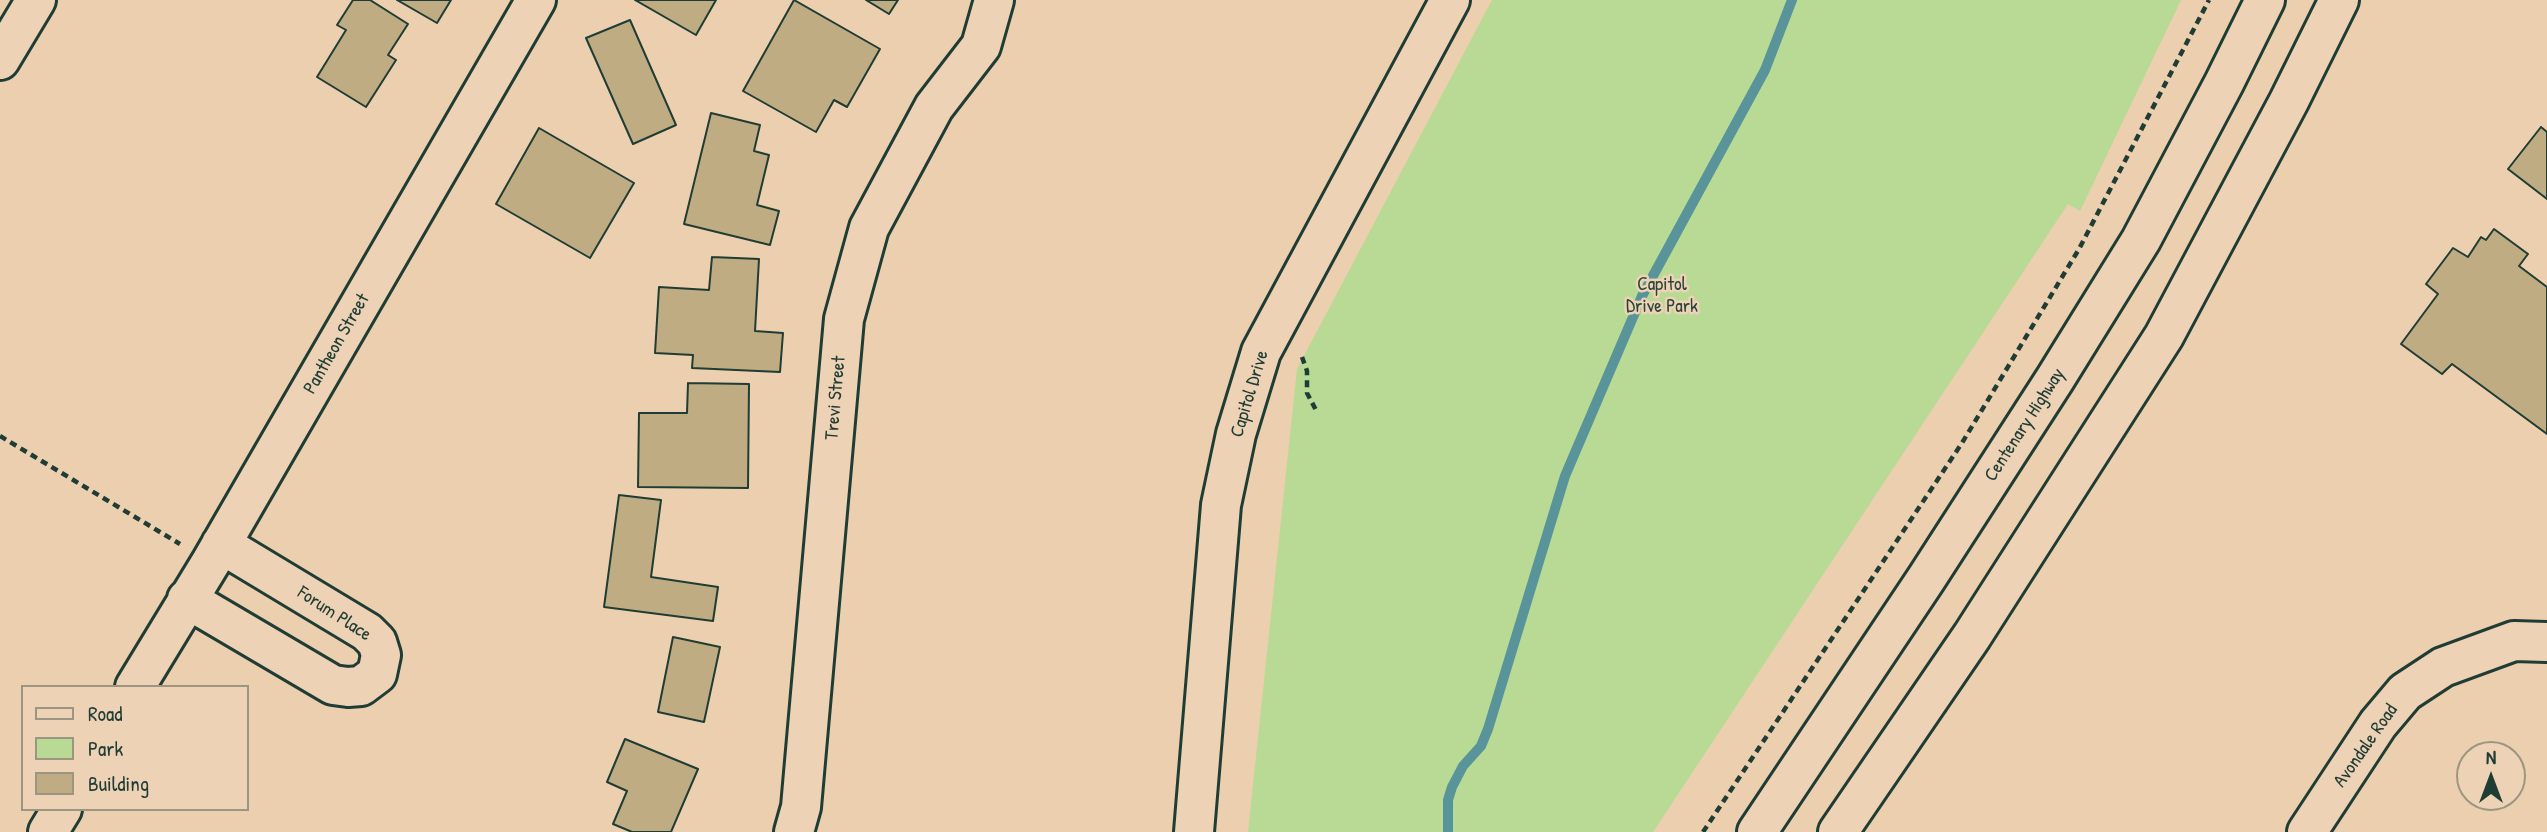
<!DOCTYPE html>
<html>
<head>
<meta charset="utf-8">
<style>
	body { margin:0 }
	#map { position:relative; width:2547px; height:832px; overflow:hidden; background:#ebcfae; font-family:"Patrick Hand",sans-serif }
	canvas { display:block }
	.legend { position:absolute; left:21px; top:685px; width:228px; height:126px; box-sizing:border-box; background:#eed2b5; border:2px solid #9b9681; margin:0; padding:9px 12px; list-style:none; font-size:21px; color:#1f3d34 }
	.legend li { display:flex; align-items:center; gap:14px; height:35px }
	.legend b { width:35px; border:2px solid #9b9681 }
	.north { position:absolute; left:2456px; top:741px; width:70px; height:70px; box-sizing:border-box; background:#eed2b5; border:2px solid #9b9681; border-radius:50%; rotate:0deg; font-size:19px; font-weight:700; line-height:28px; text-align:center; color:#1f3d34 }
	.north::after { content:''; display:block; margin:auto; width:24px; height:32px; background:#1f3d34; clip-path:polygon(50% 0,100% 100%,50% 72%,0 100%) }
</style>
</head>
<body>
<div id="map">
<canvas width="2547" height="832"></canvas>
<ul class="legend">
<li><b style="height:9px;background:#eed2b5"></b>Road</li>
<li><b style="height:19px;background:#b8da94"></b>Park</li>
<li><b style="height:19px;background:#c0ac83"></b>Building</li>
</ul>
<div class="north">N</div>
</div>
<script>
const ctx = document.querySelector('canvas').getContext('2d');
ctx.lineJoin = 'round';
function fillPath(path, color) { ctx.fillStyle = color; ctx.fill(path, 'evenodd'); }
const toPath = rows => new Path2D(rows.map(r => 'M' + r).join(''));
function strokePath(path, color, width, dash) { ctx.strokeStyle = color; ctx.lineWidth = width; ctx.lineCap = dash ? 'butt' : 'round'; ctx.setLineDash(dash || []); ctx.stroke(path); }
function write(font, color, halo, rows, align = 'center') {
  ctx.font = font + ' "Patrick Hand",sans-serif'; ctx.lineWidth = 5; ctx.setLineDash([]); ctx.textBaseline = 'middle'; ctx.strokeStyle = halo; ctx.fillStyle = color; for (const [text, x, y, turn = 0] of rows) {
    ctx.save(); ctx.translate(x, y); ctx.rotate((+turn || 0) * Math.PI / 180); ctx.textAlign = isNaN(turn) ? turn : align; if (halo) ctx.strokeText(text, 0, 0); ctx.fillText(text, 0, 0); ctx.restore();
  }
}
fillPath(toPath([
	[1492,0,2181,0,2080,211,2068,204,1653,832,1248,832,1297,369]
]), '#b8da94');
strokePath(toPath([
	[1448,832,1448,800,1452,787,1463,766,1481,746,1488,729,1565,476,1642,296,1765,70,1792,0]
]), '#5a949b', 10);
const building = toPath([
	[353,0,370,0,408,24,388,55,396,60,366,107,317,77,346,30,337,25,353,0],
	[397,0,451,0,437,23,397,0],
	[635,0,716,0,696,35,635,0],
	[794,0,880,49,847,107,834,100,816,132,743,91,794,0],
	[866,0,898,0,889,14,866,0],
	[630,20,676,125,633,144,586,38,630,20],
	[711,113,760,125,754,151,769,155,757,205,779,211,770,245,684,224,711,113],
	[2541,127,2547,132,2547,199,2508,169,2541,127],
	[539,128,634,183,590,258,496,204,539,128],
	[2494,229,2528,254,2519,266,2547,287,2547,434,2452,364,2442,374,2401,344,2438,294,2426,284,2453,248,2468,257,2481,237,2486,240,2494,229],
	[712,257,759,259,755,331,783,333,780,372,692,368,693,355,655,353,659,287,709,290,712,257],
	[688,383,749,384,748,488,638,487,639,413,687,413,688,383],
	[619,495,661,500,651,577,718,587,713,621,604,607,619,495],
	[673,637,720,647,704,722,658,712,673,637],
	[625,739,698,769,671,832,632,832,613,824,627,791,607,782,625,739]
]);
fillPath(building, '#c0ac83');
strokePath(building, '#1f3d34', 2);
const minor = toPath([
	[187,599,333,685,348,687,361,686,377,674,381,655,377,642,367,632,221,544],
	[135,687,211,562,536,0],
	[48,832,62,809],
	[794,832,801,807,844,319,869,228,934,107,981,46,994,0],
	[1194,832,1221,505,1236,434,1261,352,1450,0],
	[2307,832,2378,724,2405,692,2443,667,2514,641,2547,642]
]);
const major = toPath([
	[0,60,36,0]
]);
const highway = toPath([
	[1757,832,1926,579,2055,379,2141,240,2224,83,2265,0],
	[1838,832,1972,636,2164,336,2289,101,2339,0]
]);
strokePath(minor, '#1f3d34', 44);
strokePath(major, '#1f3d34', 44);
strokePath(highway, '#1f3d34', 44);
strokePath(toPath([
	[1302,357,1307,371,1307,393,1317,412],
	[0,436,180,544],
	[1703,832,1962,443,2079,249,2209,0]
]), '#1f3d34', 4.5, [7, 5]);
strokePath(minor, '#eed2b5', 38);
strokePath(major, '#eed2b5', 38);
strokePath(highway, '#eed2b5', 38);
write('19px', '#274539', '#eed2b5', [
	["Capitol",1662,285],
	["Drive Park",1662,307]
]);
write('19px', '#1f3d34', '#eed2b5', [
	["Pantheon Street",337,344,-60],
	["Capitol Drive",1250,394,-73],
	["Trevi Street",836,398,-85],
	["Centenary Highway",2025,425,-57],
	["Forum Place",334,614,33],
	["Avondale Road",2366,746,-55]
]);
</script>
</body>
</html>
